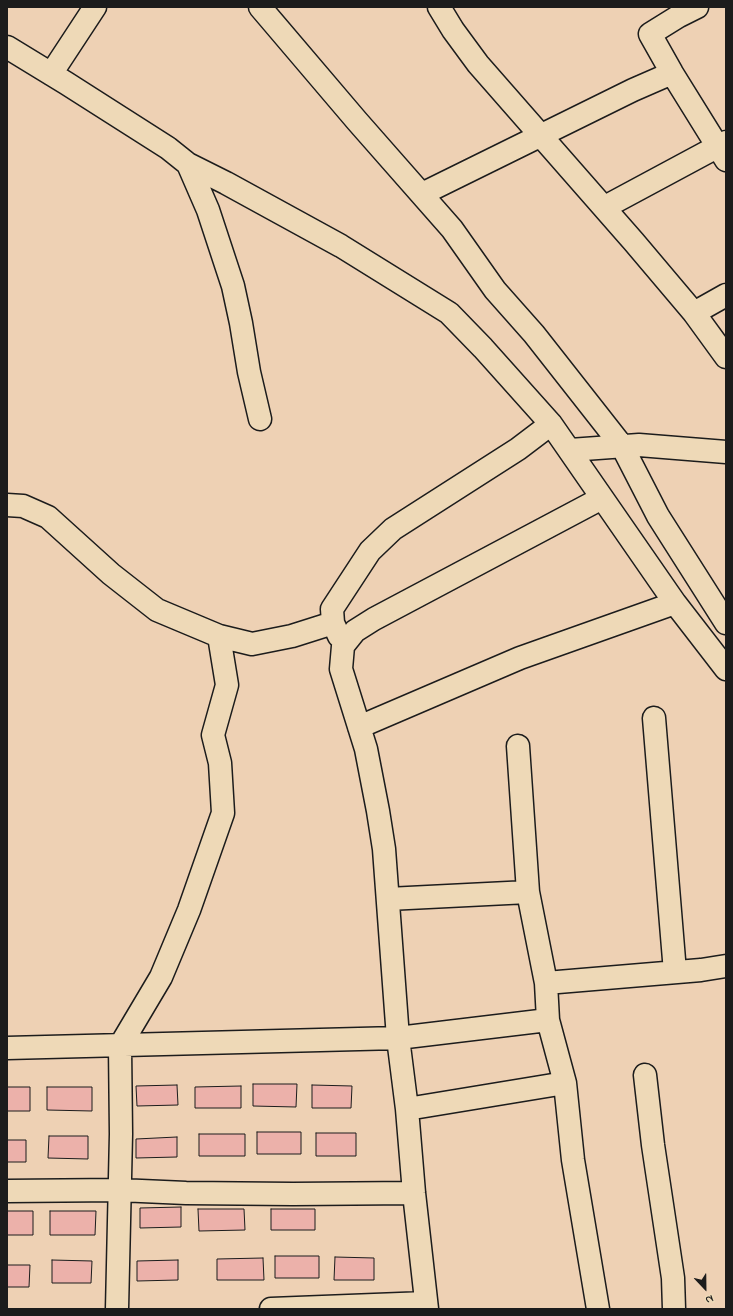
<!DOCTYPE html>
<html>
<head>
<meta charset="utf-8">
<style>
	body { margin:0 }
	#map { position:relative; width:733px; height:1316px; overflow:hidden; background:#eed1b4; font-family:"Indie Flower",sans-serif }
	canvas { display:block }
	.frame { position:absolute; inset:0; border:8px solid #1c1c1c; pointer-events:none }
	.north { position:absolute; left:685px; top:1268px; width:40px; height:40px; -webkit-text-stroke:3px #eed9b7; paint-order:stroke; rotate:158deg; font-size:11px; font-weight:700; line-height:16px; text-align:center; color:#1c1c1c }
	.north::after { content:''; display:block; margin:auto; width:14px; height:18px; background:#1c1c1c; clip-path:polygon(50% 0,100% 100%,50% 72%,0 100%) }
</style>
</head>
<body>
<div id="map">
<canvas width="733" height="1316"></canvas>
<div class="frame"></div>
<div class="north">N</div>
</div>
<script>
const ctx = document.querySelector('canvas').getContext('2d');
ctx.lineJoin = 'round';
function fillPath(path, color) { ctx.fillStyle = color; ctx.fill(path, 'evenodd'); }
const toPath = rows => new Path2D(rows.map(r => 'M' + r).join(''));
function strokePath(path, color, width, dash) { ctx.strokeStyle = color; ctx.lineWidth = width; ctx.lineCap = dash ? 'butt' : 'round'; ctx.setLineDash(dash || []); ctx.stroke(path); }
const building = toPath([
	[253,1084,297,1084,296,1107,253,1106,253,1084],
	[177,1085,178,1105,137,1106,136,1086,177,1085],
	[312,1085,352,1086,351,1108,312,1108,312,1085],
	[241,1086,241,1108,195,1108,195,1087,241,1086],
	[7,1087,30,1087,30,1111,7,1111,7,1087],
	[47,1087,92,1087,92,1111,47,1110,47,1087],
	[257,1132,301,1132,301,1154,257,1154,257,1132],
	[316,1133,356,1133,356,1156,316,1156,316,1133],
	[199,1134,245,1134,245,1156,199,1156,199,1134],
	[49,1136,88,1136,88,1159,48,1158,49,1136],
	[177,1137,177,1157,136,1158,136,1139,177,1137],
	[7,1140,26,1140,26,1162,7,1162,7,1140],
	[181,1207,181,1227,140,1228,140,1208,181,1207],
	[198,1209,244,1209,245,1230,199,1231,198,1209],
	[271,1209,315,1209,315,1230,271,1230,271,1209],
	[7,1211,33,1211,33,1235,7,1235,7,1211],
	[50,1211,96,1211,95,1235,50,1235,50,1211],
	[275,1256,319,1256,319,1278,275,1278,275,1256],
	[335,1257,374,1258,374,1280,334,1280,335,1257],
	[263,1258,264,1280,217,1280,217,1259,263,1258],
	[52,1260,92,1261,91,1283,52,1283,52,1260],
	[178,1260,178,1280,137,1281,137,1261,178,1260],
	[7,1265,30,1265,29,1287,7,1287,7,1265]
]);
fillPath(building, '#ecb1aa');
strokePath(building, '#1c1c1c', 1);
const minor = toPath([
	[260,7,357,121,452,229,495,290,534,334,622,446,658,516,726,623],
	[439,7,453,30,478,64,634,242,694,313,726,357],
	[697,7,679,16,650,34,672,73,726,160],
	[7,47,66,83,168,148,188,164,226,183,341,246,449,313,483,348,551,424,675,603,726,669],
	[51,74,95,7],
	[188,164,208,210,233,286,241,323,249,372,260,419],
	[422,194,633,90,672,73],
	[605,207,726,142],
	[694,313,726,295],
	[570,450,639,445,726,452],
	[7,505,23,506,48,517,111,574,157,610,219,636,252,644,292,636,333,623],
	[339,636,333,623,332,609,370,551,393,529,518,449,551,424],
	[654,718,675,972],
	[359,727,520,658,675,603],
	[518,746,528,892,546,983,548,1020,565,1083,573,1160,598,1309],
	[388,899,528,892],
	[546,983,701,970,726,966],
	[7,1048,398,1038,548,1020],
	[645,1075,653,1145,673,1278,674,1309],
	[407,1109,565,1083],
	[7,1191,119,1190,186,1193,293,1194,414,1193],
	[117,1309,121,1134,120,1046,161,977,189,910,223,813,220,763,213,735,227,685,219,636],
	[271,1309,426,1303],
	[427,1309,414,1193,407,1109,398,1038,384,849,378,811,366,749,341,669,343,646,355,631,374,619,602,498]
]);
strokePath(minor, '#1c1c1c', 25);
strokePath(minor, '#eed9b7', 22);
</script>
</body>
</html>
